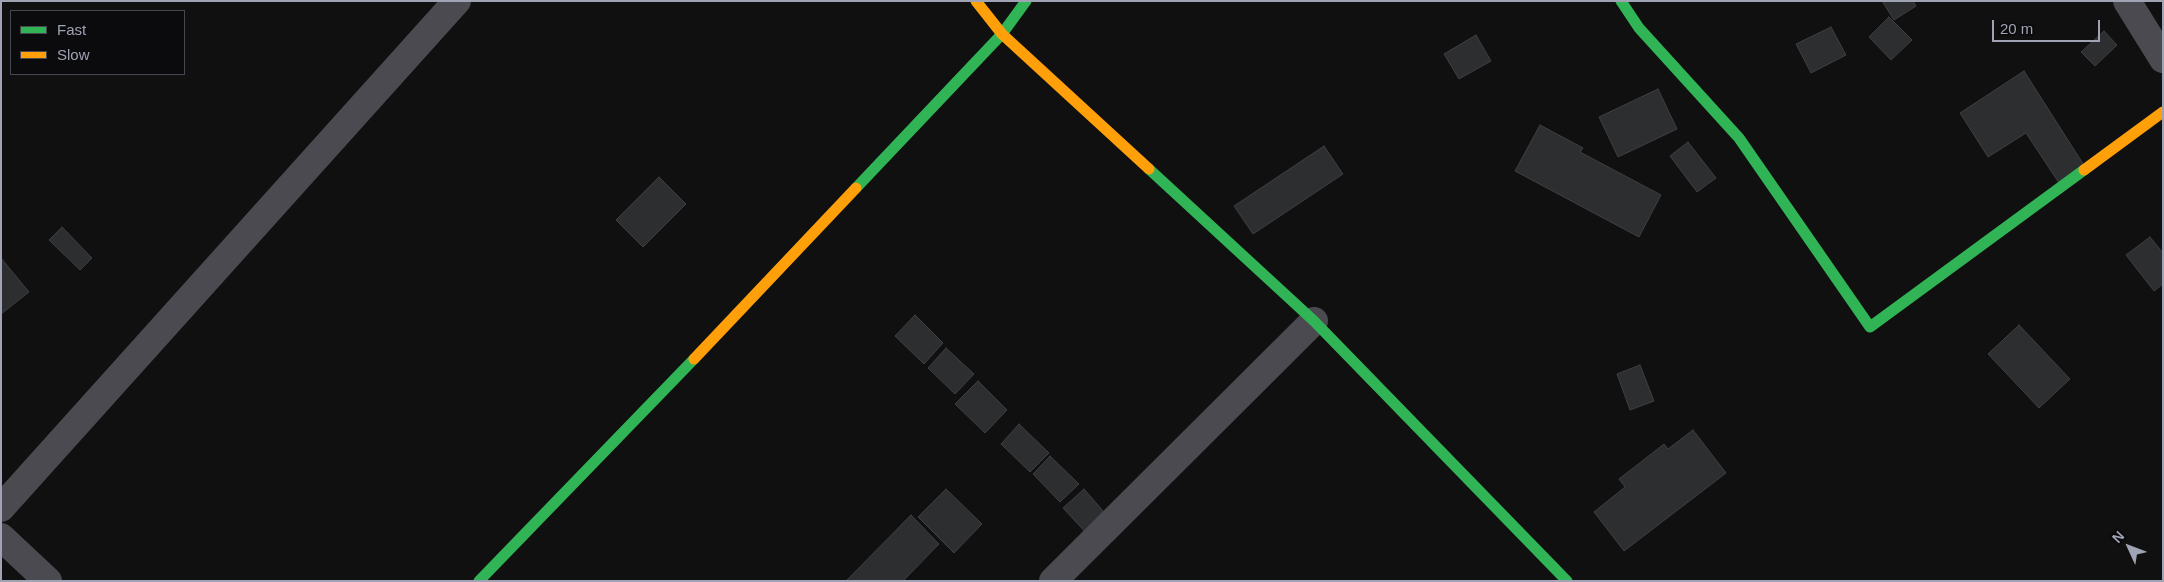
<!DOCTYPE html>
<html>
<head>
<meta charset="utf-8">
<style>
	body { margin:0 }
	#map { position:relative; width:2164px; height:582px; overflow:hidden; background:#101010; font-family:Helvetica,sans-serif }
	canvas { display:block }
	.frame { position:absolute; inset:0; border:2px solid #9fa3b3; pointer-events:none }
	.legend { position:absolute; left:10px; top:10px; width:175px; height:65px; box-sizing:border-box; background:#0b0a0c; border:1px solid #46474f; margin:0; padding:6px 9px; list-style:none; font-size:15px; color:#9fa3b3 }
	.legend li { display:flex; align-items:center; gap:10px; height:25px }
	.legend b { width:25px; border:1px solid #46474f }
	.north { position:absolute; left:2104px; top:522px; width:50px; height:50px; -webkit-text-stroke:4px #0b0a0c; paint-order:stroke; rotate:313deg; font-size:14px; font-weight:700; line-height:20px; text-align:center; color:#9fa3b3 }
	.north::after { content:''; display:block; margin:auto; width:18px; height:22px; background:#9fa3b3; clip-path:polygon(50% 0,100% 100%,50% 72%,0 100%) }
	.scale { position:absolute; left:1992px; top:20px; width:108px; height:22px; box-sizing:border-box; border:2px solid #9fa3b3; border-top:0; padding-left:6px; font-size:15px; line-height:18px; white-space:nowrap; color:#9fa3b3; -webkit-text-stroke:4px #0b0a0c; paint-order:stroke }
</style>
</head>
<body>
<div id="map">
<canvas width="2164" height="582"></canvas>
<div class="frame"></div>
<ul class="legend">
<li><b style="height:6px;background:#30b455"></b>Fast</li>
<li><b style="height:6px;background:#ff9f0a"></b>Slow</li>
</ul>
<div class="north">N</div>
<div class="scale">20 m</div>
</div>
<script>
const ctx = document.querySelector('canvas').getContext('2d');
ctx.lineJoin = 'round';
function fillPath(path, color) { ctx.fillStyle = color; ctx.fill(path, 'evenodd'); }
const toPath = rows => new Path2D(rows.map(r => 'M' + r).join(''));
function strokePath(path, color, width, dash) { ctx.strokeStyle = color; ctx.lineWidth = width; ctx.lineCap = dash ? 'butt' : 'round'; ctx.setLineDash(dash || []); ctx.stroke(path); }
const building = toPath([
	[1882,1,1913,1,1916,6,1894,20,1882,1],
	[1889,17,1912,40,1891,60,1869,37,1889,17],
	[1831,27,1846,55,1811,73,1796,44,1831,27],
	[2104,31,2117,45,2095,66,2081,52,2104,31],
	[1476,35,1491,61,1459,79,1444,54,1476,35],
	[2024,71,2087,170,2061,186,2026,133,1988,157,1960,113,2024,71],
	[1658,89,1677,129,1618,157,1599,117,1658,89],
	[1540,125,1583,148,1580,152,1661,195,1639,237,1515,171,1540,125],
	[1688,142,1716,178,1697,192,1670,156,1688,142],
	[1324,146,1343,174,1253,234,1234,206,1324,146],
	[659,177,686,204,643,247,616,220,659,177],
	[62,227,92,258,80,270,49,240,62,227],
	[2150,237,2163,253,2163,284,2154,291,2126,255,2150,237],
	[1,258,29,292,1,314,1,258],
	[915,315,943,343,924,364,895,336,915,315],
	[2019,325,2070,379,2039,408,1988,354,2019,325],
	[946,348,974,374,955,394,928,368,946,348],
	[1640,365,1654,401,1630,410,1617,374,1640,365],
	[978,381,1007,410,985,433,955,404,978,381],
	[1019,424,1049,453,1030,472,1001,444,1019,424],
	[1693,430,1726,473,1624,551,1594,512,1625,487,1619,479,1664,444,1668,449,1693,430],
	[1050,456,1079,484,1060,502,1033,474,1050,456],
	[946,489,982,524,954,553,918,517,946,489],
	[1084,489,1110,519,1089,536,1063,508,1084,489],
	[911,515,939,544,903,581,846,581,911,515]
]);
fillPath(building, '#2d2e30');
strokePath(building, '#3f3f44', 1);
strokePath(toPath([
	[2127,1,2163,59],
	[1,508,457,1],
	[1,537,48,581],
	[1053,581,1314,321]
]), '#4a4a50', 28);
strokePath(toPath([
	[1621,1,1639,28,1739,138,1870,327,2084,170],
	[1149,169,1314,321,1567,581],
	[856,188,1002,34,1026,1],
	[479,581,694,359]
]), '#30b455', 11);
strokePath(toPath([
	[976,1,1002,34,1149,169],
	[2084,170,2163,112],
	[694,359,856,188]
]), '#ff9f0a', 11);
</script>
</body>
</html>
